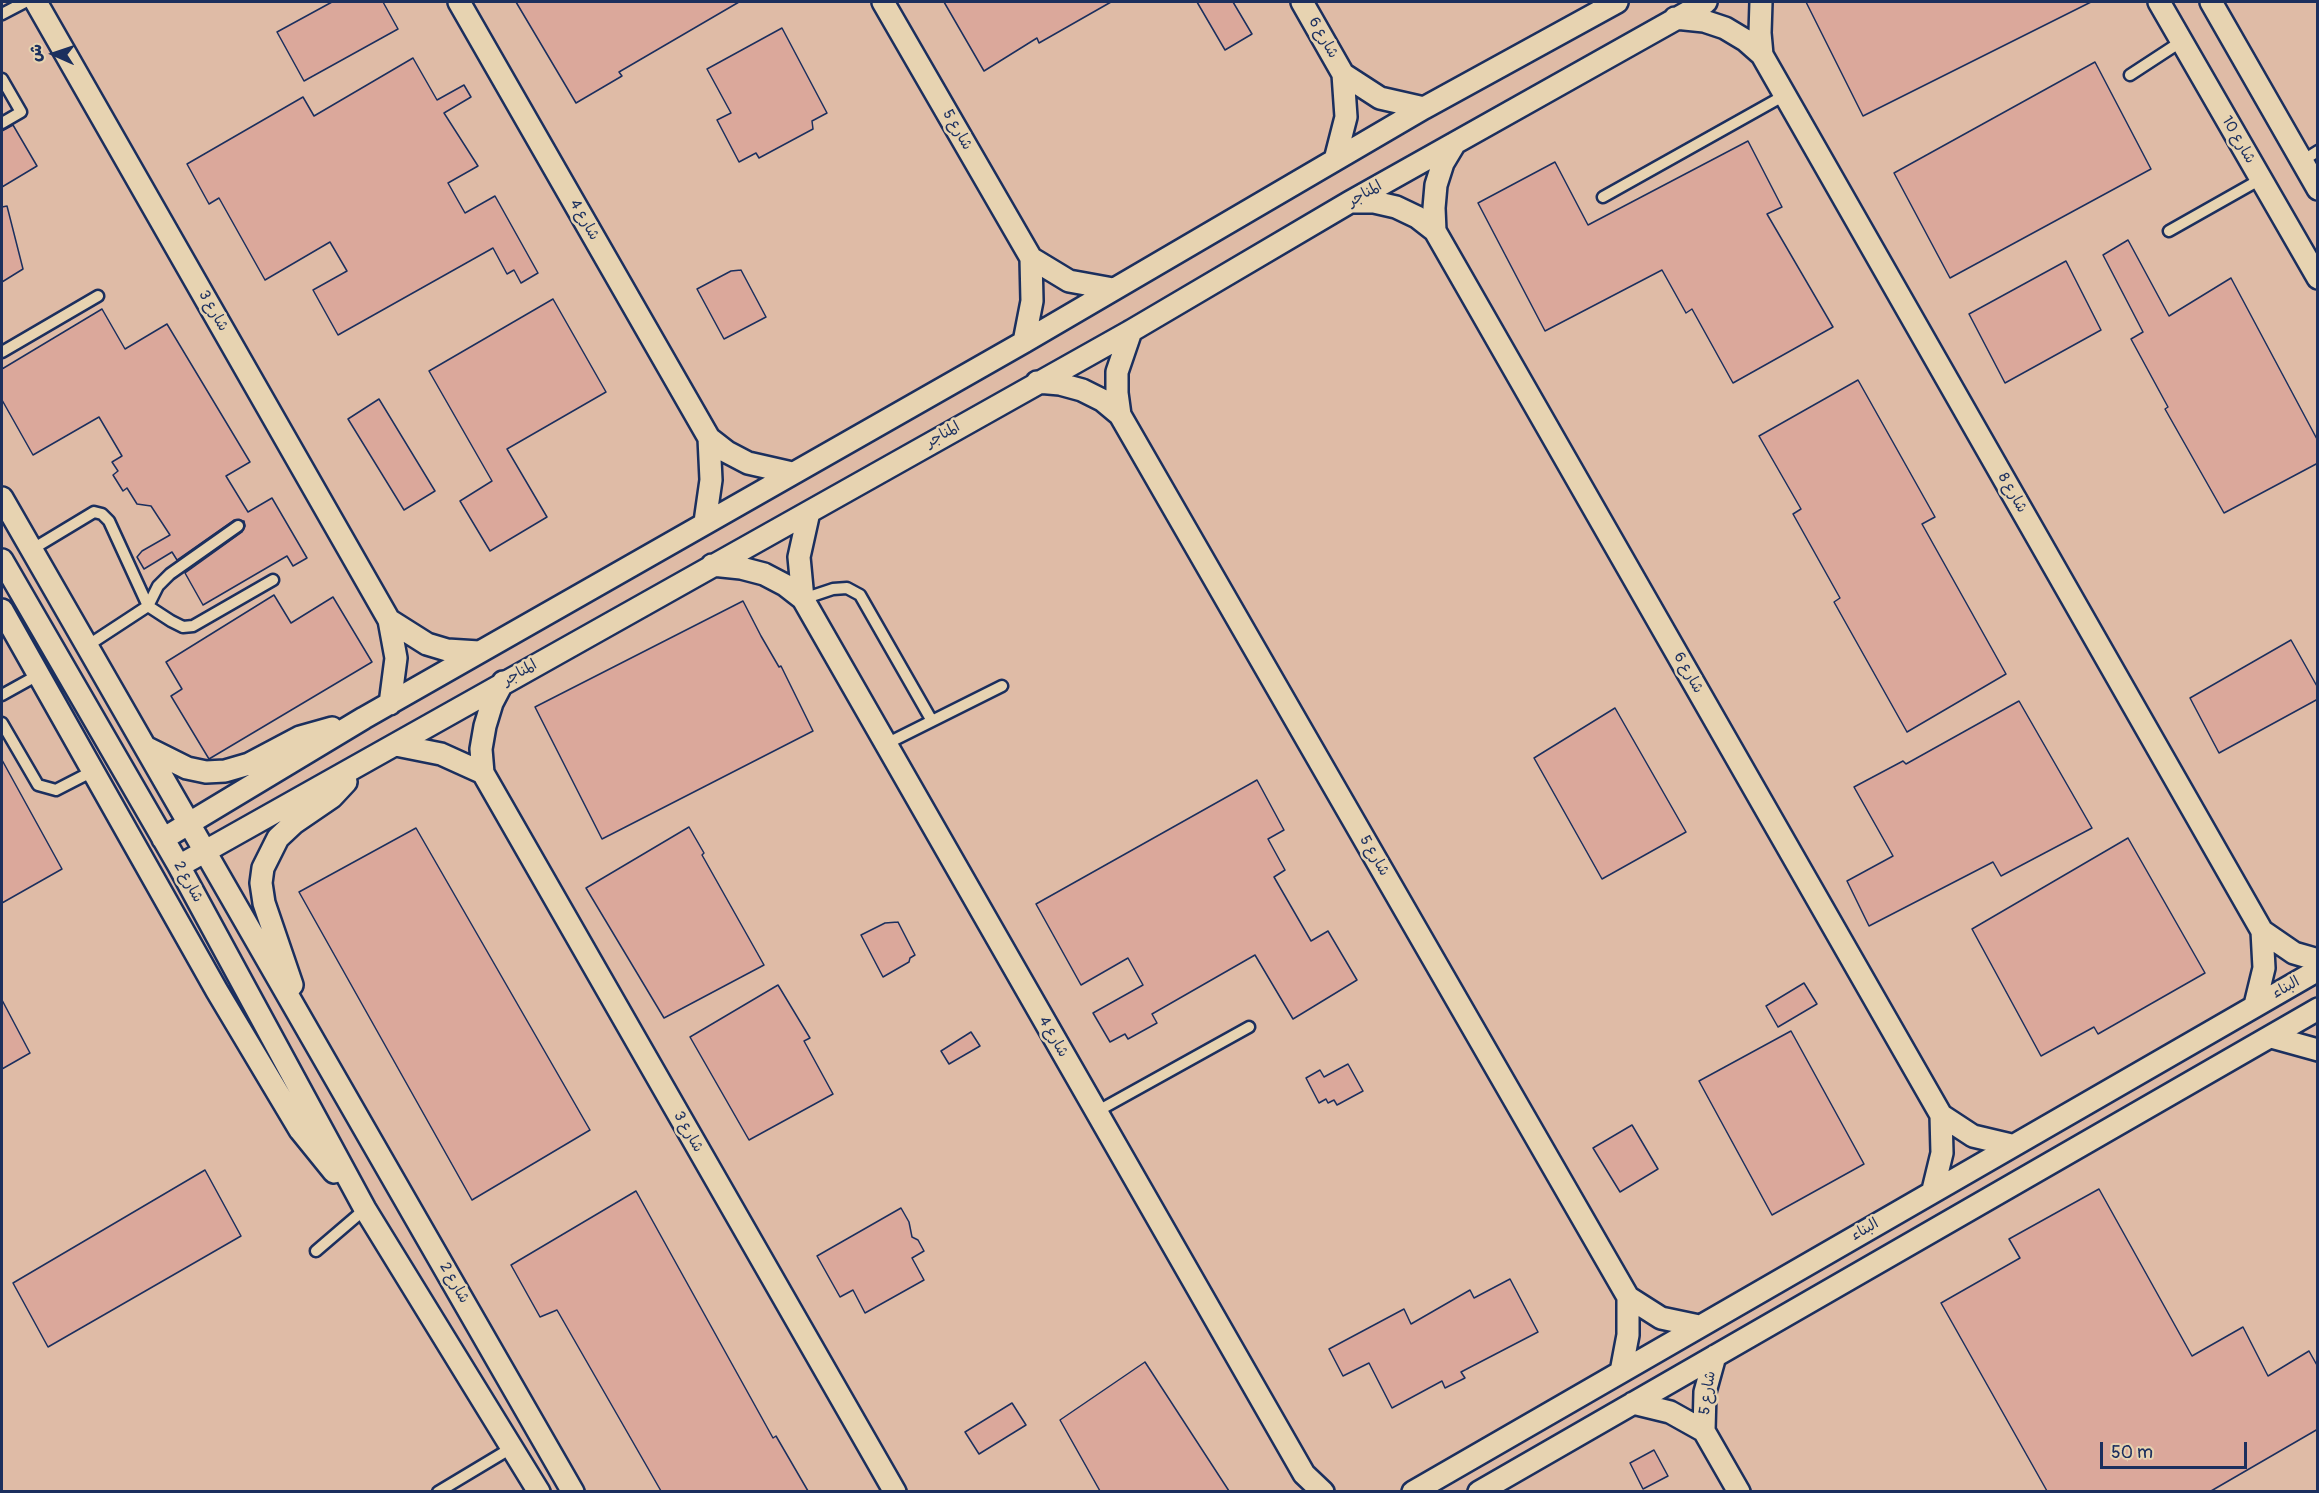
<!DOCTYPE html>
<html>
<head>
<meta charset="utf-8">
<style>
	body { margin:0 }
	#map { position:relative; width:2319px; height:1493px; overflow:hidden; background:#e7c8ac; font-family:Pangolin,"Playpen Sans Arabic",sans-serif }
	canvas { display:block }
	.frame { position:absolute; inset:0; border:3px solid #1b2f5e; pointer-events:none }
	.north { position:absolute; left:24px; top:24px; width:60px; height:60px; -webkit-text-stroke:4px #e7d3b1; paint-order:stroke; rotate:273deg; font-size:16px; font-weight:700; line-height:24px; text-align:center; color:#1b2f5e }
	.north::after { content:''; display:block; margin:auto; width:21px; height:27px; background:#1b2f5e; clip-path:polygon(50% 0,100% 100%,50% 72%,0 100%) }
	.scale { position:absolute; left:2100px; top:1442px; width:147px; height:27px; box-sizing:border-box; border:3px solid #1b2f5e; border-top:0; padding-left:8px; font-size:18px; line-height:21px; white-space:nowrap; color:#1b2f5e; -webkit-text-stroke:4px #e7d3b1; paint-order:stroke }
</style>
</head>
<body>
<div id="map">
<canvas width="2319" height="1493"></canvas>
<div class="frame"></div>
<div class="north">ش</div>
<div class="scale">50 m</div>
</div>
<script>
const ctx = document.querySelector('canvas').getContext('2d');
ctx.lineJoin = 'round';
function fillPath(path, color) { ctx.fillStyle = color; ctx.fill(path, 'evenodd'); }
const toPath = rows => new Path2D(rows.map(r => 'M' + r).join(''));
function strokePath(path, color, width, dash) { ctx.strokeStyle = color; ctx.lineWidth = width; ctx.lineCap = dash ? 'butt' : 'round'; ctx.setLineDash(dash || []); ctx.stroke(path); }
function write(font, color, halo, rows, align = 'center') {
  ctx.font = font + ' Pangolin,"Playpen Sans Arabic",sans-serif'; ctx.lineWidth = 5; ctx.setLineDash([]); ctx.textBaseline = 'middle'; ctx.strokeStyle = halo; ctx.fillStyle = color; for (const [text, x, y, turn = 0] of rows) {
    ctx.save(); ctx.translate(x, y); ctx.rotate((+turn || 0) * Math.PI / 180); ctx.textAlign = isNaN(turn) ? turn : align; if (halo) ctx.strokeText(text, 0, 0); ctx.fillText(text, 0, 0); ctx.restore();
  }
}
fillPath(toPath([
	[2,2,2317,2,2317,1491,2,1491]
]), '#dfbba6');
const building = toPath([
	[332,2,383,2,398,29,304,81,277,32,332,2],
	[516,2,739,2,619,72,622,76,576,103,516,2],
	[944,2,1111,2,1039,43,1037,38,984,71,944,2],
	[1197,2,1233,2,1252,34,1225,50,1197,2],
	[1806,2,2091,2,1863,116,1806,2],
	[782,28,827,113,812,121,813,129,759,158,756,153,739,162,717,120,731,113,707,69,782,28],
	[413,58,437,100,464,85,471,97,444,113,478,166,448,183,465,213,495,196,538,273,521,283,514,270,507,274,493,248,338,335,313,290,347,271,330,242,265,280,219,198,209,204,187,164,303,97,314,116,413,58],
	[2095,62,2151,169,1950,278,1894,173,2095,62],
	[13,125,37,166,2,187,2,131,13,125],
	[1748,141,1782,207,1767,214,1833,327,1733,383,1692,309,1686,313,1662,270,1545,331,1478,203,1555,162,1588,225,1748,141],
	[7,206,23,269,2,282,2,207,7,206],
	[2128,240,2169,316,2231,278,2318,441,2318,463,2224,513,2165,409,2168,407,2131,339,2143,332,2103,255,2128,240],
	[2066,261,2101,330,2005,383,1969,314,2066,261],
	[741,270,766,317,724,339,697,289,731,271,741,270],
	[553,299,606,392,507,449,547,517,490,551,460,501,492,481,429,371,553,299],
	[102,309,125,349,167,324,250,462,226,476,248,512,272,498,307,558,293,566,287,556,203,605,185,573,242,532,245,526,244,521,234,520,177,560,172,552,144,569,137,557,142,551,170,535,151,506,137,504,127,488,123,491,113,475,118,471,112,462,122,456,99,417,33,455,2,400,2,369,102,309],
	[1858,380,1935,517,1922,524,2006,674,1907,732,1834,602,1840,598,1793,514,1801,509,1759,436,1858,380],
	[379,399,435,491,404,510,348,419,379,399],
	[274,595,291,623,333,597,372,662,209,759,171,696,182,689,166,662,274,595],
	[743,601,761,636,779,667,781,666,813,731,602,839,535,707,743,601],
	[2291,640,2318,688,2318,699,2219,753,2190,698,2291,640],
	[2019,701,2092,828,2001,876,1993,862,1869,926,1847,881,1893,856,1854,787,1903,761,1906,764,2019,701],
	[1615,708,1686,832,1602,879,1534,758,1615,708],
	[2,760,62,869,2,903,2,760],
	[1257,780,1284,830,1268,839,1285,870,1274,877,1311,941,1328,931,1357,980,1293,1019,1255,955,1152,1014,1157,1023,1128,1039,1125,1034,1110,1042,1093,1013,1143,985,1128,958,1081,985,1036,904,1257,780],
	[689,827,704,853,702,855,764,965,664,1018,586,888,689,827],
	[416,828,590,1130,472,1200,299,892,416,828],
	[2128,838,2205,973,2098,1034,2094,1027,2041,1056,1972,929,2128,838],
	[898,922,915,955,910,958,909,962,883,977,861,935,885,923,898,922],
	[1804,983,1817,1004,1778,1027,1766,1006,1804,983],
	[778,985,810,1038,804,1041,833,1094,749,1140,690,1037,778,985],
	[2,1000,30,1053,2,1069,2,1000],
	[1791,1031,1864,1164,1772,1215,1699,1081,1791,1031],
	[971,1032,980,1046,949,1064,941,1051,971,1032],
	[1348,1064,1363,1091,1337,1105,1334,1100,1328,1103,1326,1099,1319,1103,1306,1078,1320,1070,1324,1077,1348,1064],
	[1632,1125,1658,1169,1620,1192,1593,1148,1632,1125],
	[205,1170,241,1236,48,1347,13,1283,205,1170],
	[2099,1189,2192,1356,2243,1327,2268,1376,2309,1351,2318,1367,2318,1429,2211,1491,2047,1491,1941,1303,2020,1258,2009,1239,2099,1189],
	[636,1191,773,1438,776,1436,808,1491,661,1491,557,1310,540,1317,511,1265,636,1191],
	[901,1208,909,1222,912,1237,918,1240,924,1251,912,1258,924,1280,865,1313,853,1290,840,1297,817,1256,901,1208],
	[1510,1279,1538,1332,1461,1372,1465,1378,1445,1388,1442,1381,1392,1408,1369,1363,1343,1376,1329,1349,1404,1309,1411,1324,1470,1290,1474,1298,1510,1279],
	[1145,1362,1229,1491,1100,1491,1060,1420,1145,1362],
	[1012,1403,1026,1425,979,1454,965,1432,1012,1403],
	[1654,1450,1668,1476,1643,1489,1630,1463,1654,1450]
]);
fillPath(building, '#dba89b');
strokePath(building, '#1b2f5e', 1.5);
const service = toPath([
	[2,14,25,2],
	[2130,75,2182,41],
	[2,79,21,112,2,123],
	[2302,161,2318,151],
	[1603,197,1785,95],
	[2169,231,2261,179],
	[2,352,98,296],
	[31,550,94,512,102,514,109,521,148,606,158,586,170,574,238,526],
	[803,599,833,589,847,588,860,595,932,721],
	[87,646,148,606,171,621,183,627,193,626,273,580],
	[2,695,38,675],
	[2,723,38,785,56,790,93,771],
	[886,744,1002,686],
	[1096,1112,1249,1027],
	[316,1251,365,1209],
	[438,1492,513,1447]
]);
const minor = toPath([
	[36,2,389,620,396,658,390,704],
	[459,2,709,438,727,452,748,463,792,473],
	[883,2,1031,258,1032,301,1024,342],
	[1302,2,1343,74,1346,117,1335,160],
	[1761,2,1760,33,1762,55],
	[2159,2,2318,278],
	[2211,2,2318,189],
	[1675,18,1704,21,1725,28,1745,40,1762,55,2262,931,2294,953,2318,960],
	[1343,74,1380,98,1424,108],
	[1351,202,1374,202,1396,207,1417,217,1435,231,1941,1115,1973,1136,2011,1145],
	[1435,231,1434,208,1436,185,1443,163,1455,143],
	[1031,258,1069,281,1113,289],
	[1131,331,1117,372,1117,393,1120,415,1628,1297,1661,1318,1699,1326],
	[1037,382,1060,384,1082,390,1102,400,1120,415],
	[2,498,573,1492],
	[809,512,799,557,803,599,1304,1474,1323,1492],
	[705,522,711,480,709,438],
	[2,560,179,866,365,1209,539,1492],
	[712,565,741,568,764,574,785,585,803,599],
	[2,610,217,991,300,1130,334,1172],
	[389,620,427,644,447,650,479,652],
	[503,682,492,703,485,726,481,749,483,773,895,1492],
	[396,745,441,754,483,773],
	[147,748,187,768,206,772,225,771,249,764,300,737,332,728],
	[163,839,364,718,1024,342,1424,108,1617,2],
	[179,866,1131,331,1350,202,1706,2],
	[292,985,264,903,261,883,263,868,278,838,294,823,332,797,346,782],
	[2255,1005,2264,968,2262,931],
	[2271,1037,2318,1050],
	[1933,1190,1942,1153,1941,1115],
	[1621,1372,1628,1335,1628,1297],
	[1633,1403,1670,1412,1704,1431,1739,1492],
	[1704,1431,1705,1392,1715,1356],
	[1413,1492,2318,970],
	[1479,1492,2318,1009]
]);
strokePath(service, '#1b2f5e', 15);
strokePath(minor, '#1b2f5e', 26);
strokePath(service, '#e7d3b1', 10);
strokePath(minor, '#e7d3b1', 21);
write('15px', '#1b2f5e', '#e7d3b1', [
	["شارع 6",1323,38,60],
	["شارع 5",957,130,60],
	["شارع 10",2238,140,60],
	["المناجر",1365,194,-30],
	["شارع 4",584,220,60],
	["شارع 3",213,311,60],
	["المناجر",943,435,-30],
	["شارع 8",2012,493,60],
	["المناجر",520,673,-30],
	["شارع 6",1688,673,60],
	["شارع 5",1374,856,60],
	["شارع 2",188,882,61],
	["البناء",2286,988,-29],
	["شارع 4",1053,1037,60],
	["شارع 3",688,1132,60],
	["البناء",1865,1230,-30],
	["شارع 2",454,1283,60],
	["شارع 5",1708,1393,-82]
]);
</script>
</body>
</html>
